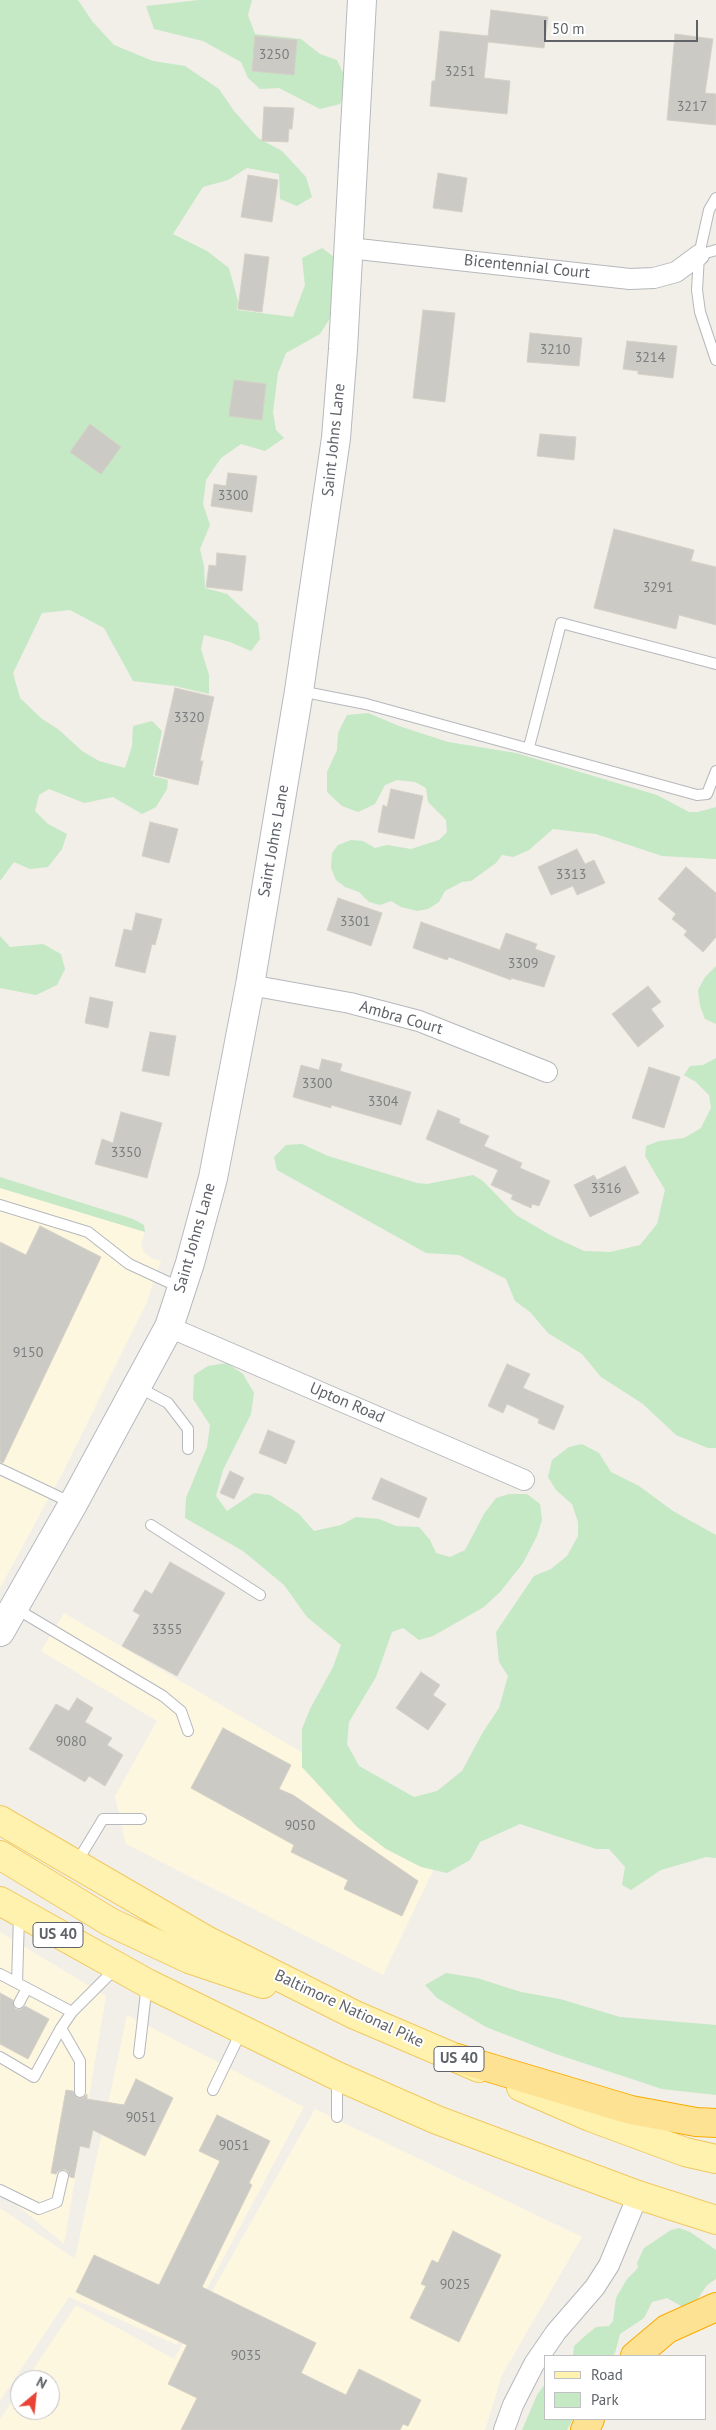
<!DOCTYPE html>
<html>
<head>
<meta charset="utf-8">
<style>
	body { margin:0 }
	#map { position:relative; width:716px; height:2430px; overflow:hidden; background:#f1efe8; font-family:"PT Sans",sans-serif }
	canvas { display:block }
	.legend { position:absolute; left:544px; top:2355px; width:162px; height:65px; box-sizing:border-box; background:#fff; border:1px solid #bfc1c3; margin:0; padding:6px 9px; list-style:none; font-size:15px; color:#5f6368 }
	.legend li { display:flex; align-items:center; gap:10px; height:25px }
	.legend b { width:25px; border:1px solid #bfc1c3 }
	.north { position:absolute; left:10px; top:2370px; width:50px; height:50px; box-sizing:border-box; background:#fff; border:1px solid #bfc1c3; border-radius:50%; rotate:28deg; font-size:14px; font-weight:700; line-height:20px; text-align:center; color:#5f6368 }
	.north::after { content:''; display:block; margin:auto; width:18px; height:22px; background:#ea4335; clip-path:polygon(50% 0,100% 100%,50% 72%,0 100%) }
	.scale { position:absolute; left:544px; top:20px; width:154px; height:22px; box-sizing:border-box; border:2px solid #5f6368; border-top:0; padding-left:6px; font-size:15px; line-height:18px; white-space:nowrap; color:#5f6368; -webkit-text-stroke:4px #fff; paint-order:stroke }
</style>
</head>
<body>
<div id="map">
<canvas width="716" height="2430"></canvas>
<ul class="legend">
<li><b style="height:6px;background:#fff2af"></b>Road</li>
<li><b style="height:14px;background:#c5e8c5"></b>Park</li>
</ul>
<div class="north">N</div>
<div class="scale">50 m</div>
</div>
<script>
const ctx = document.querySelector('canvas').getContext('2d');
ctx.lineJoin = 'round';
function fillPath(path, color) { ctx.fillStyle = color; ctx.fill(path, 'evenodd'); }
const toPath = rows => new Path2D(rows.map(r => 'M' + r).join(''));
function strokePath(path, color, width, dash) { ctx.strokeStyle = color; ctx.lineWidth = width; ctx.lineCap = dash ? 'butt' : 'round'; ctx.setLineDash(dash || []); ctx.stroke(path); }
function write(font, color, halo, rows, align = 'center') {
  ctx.font = font + ' "PT Sans",sans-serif'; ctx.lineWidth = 4; ctx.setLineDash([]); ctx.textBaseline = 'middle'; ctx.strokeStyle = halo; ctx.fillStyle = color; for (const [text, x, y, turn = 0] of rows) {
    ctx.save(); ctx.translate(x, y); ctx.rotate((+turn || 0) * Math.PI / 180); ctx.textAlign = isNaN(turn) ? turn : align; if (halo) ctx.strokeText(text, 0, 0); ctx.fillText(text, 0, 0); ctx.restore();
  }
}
fillPath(toPath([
	[0,1188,145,1232,141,1243,143,1251,151,1258,161,1261,146,1304,64,1470,0,1588],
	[64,1613,298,1750,439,1858,383,1975,126,1844,115,1796,157,1721,41,1651],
	[0,1932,106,1996,64,2244,0,2191],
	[127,2015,304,2107,177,2345,69,2297,0,2401,0,2208,75,2259],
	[315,2109,582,2237,502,2375,485,2430,0,2430,0,2419,20,2389,20,2410,50,2410,50,2380,26,2380,76,2305,174,2359]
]), '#fef7e0');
fillPath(toPath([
	[0,0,78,0,92,21,114,45,153,61,185,66,219,89,234,111,258,138,282,151,306,177,312,197,297,206,280,199,279,174,247,168,228,180,203,187,173,234,207,251,229,268,238,301,237,310,293,317,305,285,302,258,322,248,342,263,332,315,320,334,286,353,278,373,273,412,276,430,284,438,265,451,241,444,221,458,206,480,203,504,210,525,200,549,204,566,205,588,227,594,258,623,260,639,251,651,230,642,204,635,201,649,209,675,209,694,175,686,133,681,104,628,70,610,42,613,13,673,20,698,42,719,58,729,82,751,99,761,125,768,132,746,133,726,152,721,162,731,153,776,168,780,167,789,156,807,142,814,113,797,84,803,49,789,39,795,35,811,48,824,67,834,62,849,48,867,30,869,14,862,0,881],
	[199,0,252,0,248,15,255,34,301,39,320,54,337,60,349,86,340,104,320,109,279,88,260,89,248,78,241,62,203,41,154,29,146,6],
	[368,713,399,726,448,742,516,753,657,795,689,812,698,812,716,807,716,859,662,856,596,834,553,829,529,850,513,857,502,855,496,863,471,881,462,882,445,891,439,902,428,909,417,911,401,907,391,901,380,905,369,902,359,892,345,887,336,880,331,868,332,853,338,845,351,840,363,841,375,848,387,845,411,849,439,840,447,832,446,820,428,802,426,788,415,782,397,780,385,785,375,804,358,812,342,806,327,792,327,772,337,750,338,733,347,715],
	[0,936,10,947,43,944,61,954,65,969,57,985,36,995,0,988],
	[716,966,716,1024,705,1019,700,1006,698,990,705,977],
	[716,1058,716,1448,708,1448,676,1435,643,1404,601,1377,582,1354,548,1333,530,1312,515,1301,506,1279,459,1255,426,1253,277,1170,274,1157,286,1145,302,1144,328,1156,417,1183,427,1184,473,1175,483,1181,516,1215,552,1236,584,1251,610,1252,640,1245,657,1224,665,1190,645,1156,646,1146,659,1141,684,1138,701,1128,711,1108,709,1095,696,1082,684,1075,690,1066,703,1065],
	[0,1177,133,1219,144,1225,145,1232,0,1188],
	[227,1363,243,1374,254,1393,251,1414,223,1470,216,1496,227,1511,254,1493,270,1495,299,1514,314,1531,341,1525,356,1517,379,1519,396,1526,419,1527,430,1540,436,1553,450,1557,465,1550,484,1514,496,1498,509,1494,527,1494,540,1504,542,1520,537,1536,523,1563,501,1591,484,1607,433,1636,419,1640,403,1628,392,1632,376,1677,349,1722,347,1744,359,1766,414,1797,437,1791,462,1771,483,1732,499,1708,508,1676,499,1662,496,1632,534,1576,551,1569,567,1556,578,1536,578,1522,572,1504,556,1490,548,1477,552,1460,569,1447,582,1444,599,1453,611,1472,639,1486,673,1511,716,1535,716,1858,706,1857,661,1870,631,1890,622,1885,625,1867,609,1849,596,1849,520,1824,480,1842,470,1860,447,1873,421,1867,386,1849,357,1827,302,1767,302,1729,310,1709,333,1667,341,1645,307,1617,284,1585,243,1551,185,1518,186,1498,207,1447,210,1425,193,1399,194,1375,208,1366],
	[446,1973,477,1978,521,1992,560,1999,620,2017,716,2025,716,2095,662,2089,553,2053,486,2027,437,1998,425,1985],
	[679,2228,690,2232,716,2250,716,2279,707,2285,697,2300,690,2305,681,2306,667,2298,652,2302,644,2318,620,2334,615,2353,612,2356,573,2356,574,2346,585,2336,596,2327,609,2326,613,2321,616,2298,627,2279,638,2268,637,2263,644,2248,671,2230],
	[545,2384,545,2419,573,2419,567,2430,522,2430,537,2395]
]), '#c5e8c5');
const building = toPath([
	[491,10,548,17,544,48,488,42,484,78,510,81,507,114,430,106,432,81,435,81,440,31,488,36,491,10],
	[675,34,713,39,705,93,716,94,716,125,667,120,675,34],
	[255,36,297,40,294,75,252,71,255,36],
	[264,107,294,108,292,129,289,129,288,142,262,141,264,107],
	[438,173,467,178,462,212,433,208,438,173],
	[248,175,278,180,272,222,241,217,248,175],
	[245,254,269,257,262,312,238,309,245,254],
	[423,310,455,313,445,402,413,398,423,310],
	[530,333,582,338,579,366,527,362,530,333],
	[627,341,677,346,673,378,638,374,638,371,623,369,627,341],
	[234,380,266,384,262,420,229,416,234,380],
	[90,424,121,447,101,474,70,452,90,424],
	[540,434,576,437,574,460,537,456,540,434],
	[228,473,257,476,252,512,211,506,214,484,226,486,228,473],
	[614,529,694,550,691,561,716,567,716,625,679,615,676,629,594,608,614,529],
	[217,553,246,556,242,591,206,587,209,565,216,566,217,553],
	[175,688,214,697,200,761,203,761,198,785,155,775,175,688],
	[391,789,423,796,414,839,378,832,383,805,387,807,391,789],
	[150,822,178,829,169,863,142,856,150,822],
	[577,849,585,864,594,860,605,883,577,895,573,886,551,895,538,867,577,849],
	[686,867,716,893,716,937,703,952,684,935,687,931,672,919,676,914,658,899,686,867],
	[338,898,382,913,371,946,327,930,338,898],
	[136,913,162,919,155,945,152,944,145,973,115,966,124,929,132,931,136,913],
	[421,922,500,950,506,933,537,944,535,949,555,956,544,987,511,978,511,980,449,957,447,960,413,948,421,922],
	[648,986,661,1002,651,1009,664,1026,638,1047,612,1014,648,986],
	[90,997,113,1002,108,1028,85,1023,90,997],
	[150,1032,176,1036,169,1076,142,1071,150,1032],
	[322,1059,342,1064,340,1071,411,1092,401,1125,331,1105,331,1108,293,1097,301,1065,319,1070,322,1059],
	[649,1067,680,1077,664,1128,632,1118,649,1067],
	[438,1110,460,1119,459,1123,489,1136,484,1146,522,1163,520,1168,550,1181,539,1206,532,1204,531,1208,511,1199,513,1195,491,1185,498,1170,426,1139,438,1110],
	[121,1112,162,1123,147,1178,95,1164,102,1139,113,1143,121,1112],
	[625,1166,639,1193,590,1217,574,1185,594,1175,597,1180,625,1166],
	[40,1226,101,1257,3,1463,0,1462,0,1242,26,1255,40,1226],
	[507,1364,530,1374,523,1388,564,1406,554,1430,538,1423,539,1419,507,1404,503,1413,488,1406,507,1364],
	[268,1430,295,1441,286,1464,259,1453,268,1430],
	[230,1471,244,1478,234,1499,220,1493,230,1471],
	[381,1478,427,1498,419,1518,372,1499,381,1478],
	[170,1562,225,1593,177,1676,122,1646,140,1615,133,1611,145,1590,152,1594,170,1562],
	[421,1672,440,1685,433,1695,446,1704,428,1730,396,1708,421,1672],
	[77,1698,93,1708,85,1722,112,1738,107,1745,123,1755,105,1786,89,1776,85,1782,29,1749,56,1704,69,1711,77,1698],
	[223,1728,291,1765,279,1789,293,1795,418,1881,402,1916,344,1889,348,1880,291,1852,294,1845,191,1788,223,1728],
	[0,1993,13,2000,15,2009,20,2010,25,2006,49,2019,28,2059,0,2044,0,1993],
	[136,2079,173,2098,145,2156,93,2130,89,2148,80,2146,74,2178,70,2177,68,2171,64,2169,58,2171,56,2174,51,2173,66,2090,73,2091,77,2098,83,2098,87,2094,87,2099,124,2105,136,2079],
	[217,2115,270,2141,249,2183,252,2185,202,2287,316,2343,301,2373,346,2395,359,2369,421,2400,408,2426,403,2424,400,2430,181,2430,197,2398,168,2384,187,2345,76,2292,94,2255,159,2285,220,2161,199,2151,217,2115],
	[453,2231,501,2255,459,2342,410,2318,426,2286,421,2284,432,2260,438,2263,453,2231]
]);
fillPath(building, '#cccac5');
strokePath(building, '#d6d1c6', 1);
const lane = toPath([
	[716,198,709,210,699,255,697,290,700,312,716,360],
	[699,255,716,250],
	[300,691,366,704,697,795,707,794,716,771],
	[529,747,561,623,716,664],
	[0,1205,88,1232,129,1264,181,1288],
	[138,1387,168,1403,188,1429,188,1449],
	[0,1469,72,1503],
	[151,1525,260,1595],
	[15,1608,163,1696,181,1711,188,1731],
	[77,1862,103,1819,141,1819],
	[0,1974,72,2012],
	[17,1983,19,1916],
	[19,2003,27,1988],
	[61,2028,80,2061,80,2092],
	[139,2053,147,1984],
	[0,2057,34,2077,61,2028,72,2012,116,1968],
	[337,2079,337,2117],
	[213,2090,242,2030],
	[0,2190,39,2209,57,2202,63,2176]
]);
const street = toPath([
	[349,248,630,279,654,278,676,272,699,255],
	[250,985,350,1003,419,1021,547,1072],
	[169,1327,524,1480],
	[504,2430,513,2405,534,2364,556,2332,595,2287,609,2265,638,2195]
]);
const secondary = toPath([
	[0,1632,73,1504,169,1327,190,1263,213,1178,250,985,299,691,336,438,343,349,362,0]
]);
const primary = toPath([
	[0,1820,208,1941,355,2015,479,2068],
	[0,1855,110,1922,189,1959,263,1984],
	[0,1901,147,1983,337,2076,437,2120,638,2195,716,2220],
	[521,2087,590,2117,685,2152,716,2159]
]);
const highway = toPath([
	[457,2058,631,2110,696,2122,716,2123],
	[635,2356,667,2329,716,2307],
	[585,2430,590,2419]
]);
strokePath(lane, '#b5b8bc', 12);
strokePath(street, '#b5b8bc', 22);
strokePath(secondary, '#b6babf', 30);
strokePath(primary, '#f2c960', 30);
strokePath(highway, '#f9ab00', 30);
strokePath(lane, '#fff', 10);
strokePath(street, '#fff', 20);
strokePath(secondary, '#fff', 28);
strokePath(primary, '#fff2af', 28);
strokePath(highway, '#fde293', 28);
write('14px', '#7a7d7f', null, [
	["3250",274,55],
	["3251",460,72],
	["3217",692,107],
	["3210",555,350],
	["3214",650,358],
	["3300",233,496],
	["3291",658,588],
	["3320",189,718],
	["3313",571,875],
	["3301",355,922],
	["3309",523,964],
	["3300",317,1084],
	["3304",383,1102],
	["3350",126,1153],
	["3316",606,1189],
	["9150",28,1353],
	["3355",167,1630],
	["9080",71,1742],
	["9050",300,1826],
	["9051",141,2118],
	["9051",234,2146],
	["9025",455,2285],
	["9035",246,2356]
]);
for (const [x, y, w] of [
	[58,1935,50],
	[459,2059,50]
]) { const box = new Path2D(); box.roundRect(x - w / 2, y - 12.5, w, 25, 4); ctx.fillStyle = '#fff'; ctx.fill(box); strokePath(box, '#5f6368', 1); }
write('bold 15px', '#5f6368', null, [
	["US 40",58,1935],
	["US 40",459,2059]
]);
write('16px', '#5f6368', '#fff', [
	["Bicentennial Court",527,267,6],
	["Saint Johns Lane",334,440,-84],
	["Saint Johns Lane",274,841,-80],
	["Ambra Court",401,1018,16],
	["Saint Johns Lane",195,1238,-74],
	["Upton Road",347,1403,23],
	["Baltimore National Pike",349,2009,25]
]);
</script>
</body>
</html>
